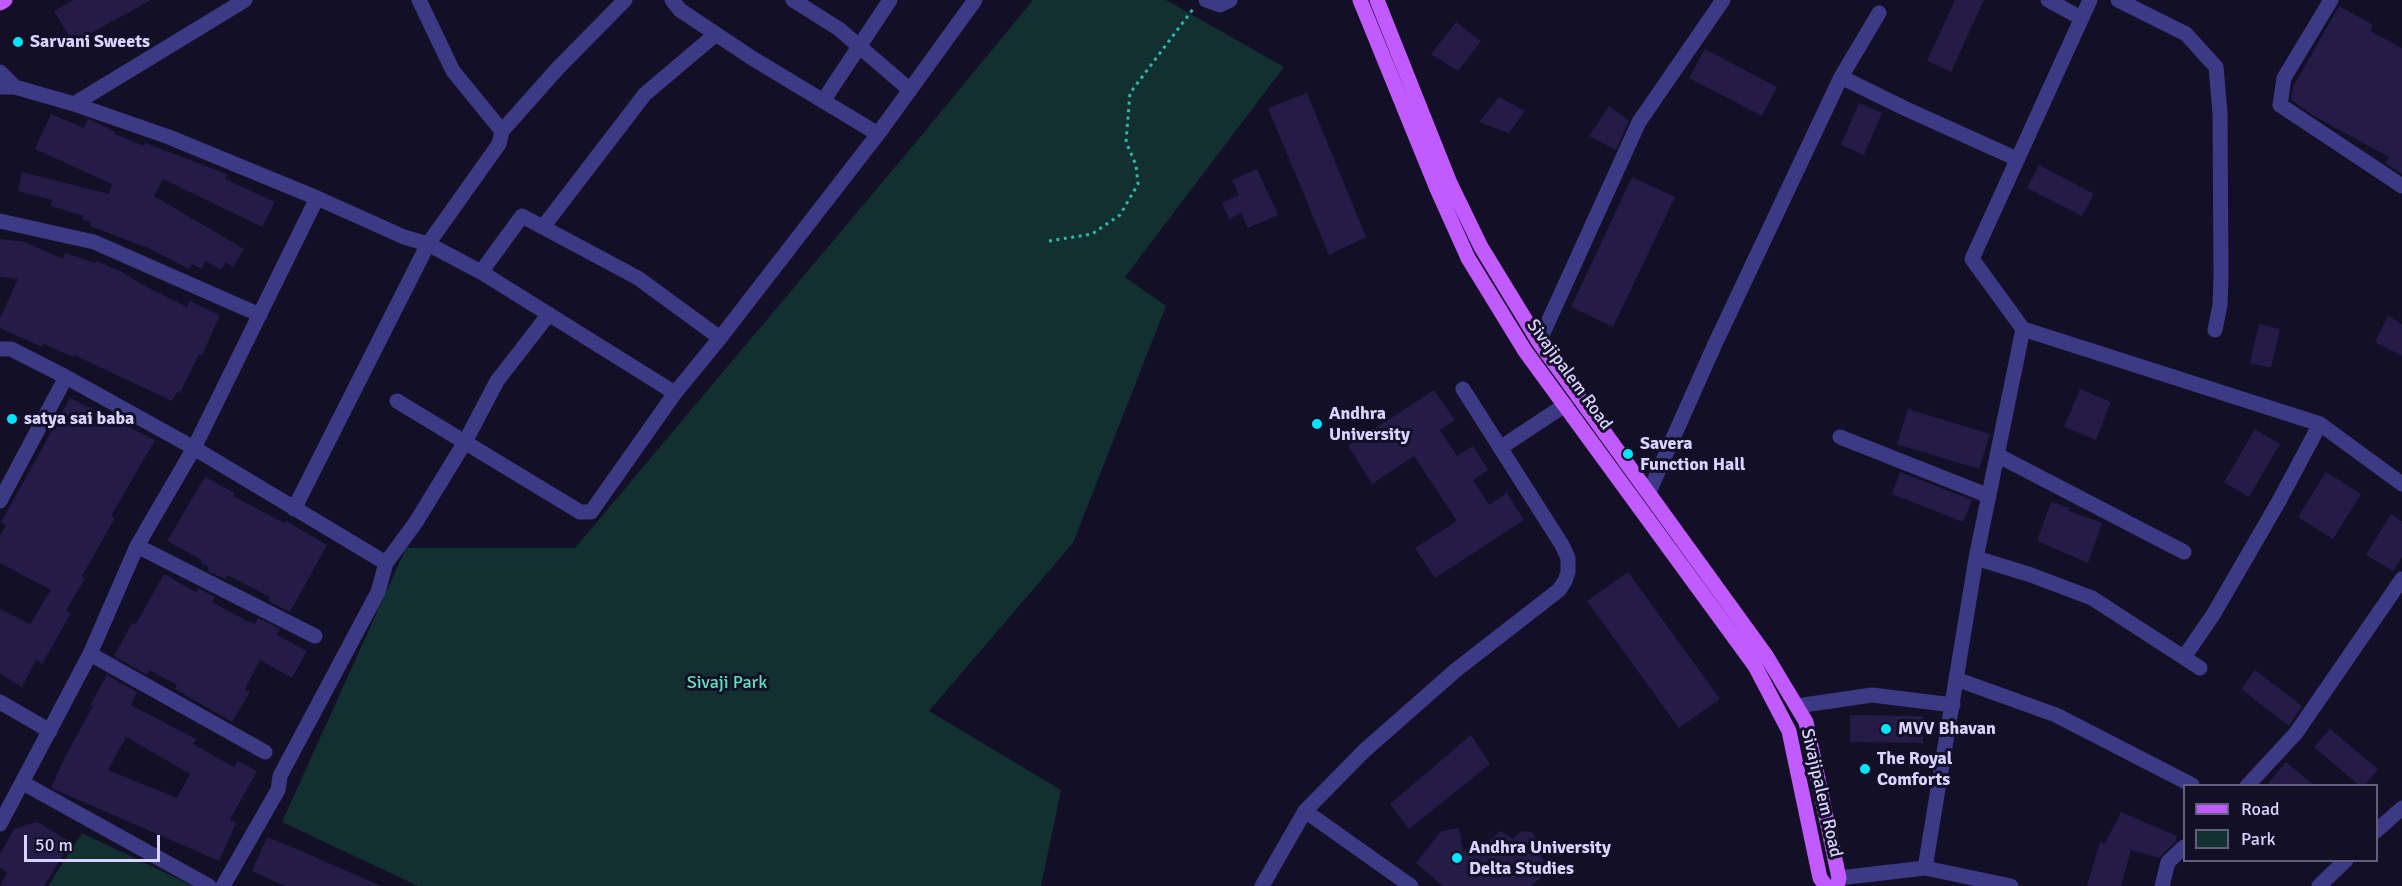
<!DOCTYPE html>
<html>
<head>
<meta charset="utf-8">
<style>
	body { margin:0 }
	#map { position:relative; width:2402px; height:886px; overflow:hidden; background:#130f26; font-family:Signika,sans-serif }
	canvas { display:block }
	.legend { position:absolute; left:2183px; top:784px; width:195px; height:78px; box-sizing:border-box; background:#130f26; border:2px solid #625e7d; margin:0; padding:8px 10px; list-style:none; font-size:18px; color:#d9d4ff }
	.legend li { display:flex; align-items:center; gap:12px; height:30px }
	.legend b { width:30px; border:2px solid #625e7d }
	.scale { position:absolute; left:24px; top:835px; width:136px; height:27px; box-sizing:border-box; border:3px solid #d9d4ff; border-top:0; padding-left:8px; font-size:18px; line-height:21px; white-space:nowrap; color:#d9d4ff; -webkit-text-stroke:4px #130f26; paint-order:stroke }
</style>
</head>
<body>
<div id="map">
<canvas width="2402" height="886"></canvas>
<ul class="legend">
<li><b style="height:8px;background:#c25bff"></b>Road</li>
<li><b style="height:16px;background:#12302f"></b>Park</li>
</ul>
<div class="scale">50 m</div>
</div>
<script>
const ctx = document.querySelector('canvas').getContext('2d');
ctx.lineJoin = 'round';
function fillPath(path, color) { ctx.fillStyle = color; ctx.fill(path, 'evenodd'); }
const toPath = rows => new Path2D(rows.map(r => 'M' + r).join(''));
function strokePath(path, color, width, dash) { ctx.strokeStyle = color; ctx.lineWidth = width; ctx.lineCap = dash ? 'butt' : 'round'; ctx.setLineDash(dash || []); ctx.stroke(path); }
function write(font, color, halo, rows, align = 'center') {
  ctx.font = font + ' Signika,sans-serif'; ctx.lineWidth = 6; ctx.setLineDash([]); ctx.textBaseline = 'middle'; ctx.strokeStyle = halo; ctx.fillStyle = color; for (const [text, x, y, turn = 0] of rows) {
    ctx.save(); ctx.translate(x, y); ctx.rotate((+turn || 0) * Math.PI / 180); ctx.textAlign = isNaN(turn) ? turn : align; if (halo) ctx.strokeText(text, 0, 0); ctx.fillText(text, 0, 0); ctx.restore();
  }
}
fillPath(toPath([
	[1033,0,1166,0,1284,67,1125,277,1166,306,1073,543,929,711,1061,790,1041,886,418,886,282,822,406,548,575,548,917,141],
	[82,833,193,886,48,886]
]), '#12302f');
fillPath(toPath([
	[74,0,151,0,73,43,54,11],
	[1955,0,1984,0,1951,72,1927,61],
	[2339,6,2373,25,2370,31,2402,48,2402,174,2385,163,2389,157,2314,116,2291,100,2293,87],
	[1456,22,1481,41,1458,71,1431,54],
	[1705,49,1777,87,1762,116,1689,78],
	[1307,93,1366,237,1329,255,1268,108],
	[1499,97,1525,111,1509,133,1479,122],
	[1859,103,1882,113,1864,155,1841,145],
	[1609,106,1629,121,1616,150,1589,136],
	[51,114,84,128,88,119,91,120,115,132,115,134,144,146,145,143,227,174,225,179,275,202,262,227,163,179,154,196,244,249,233,267,226,262,221,270,205,261,202,269,191,264,189,269,148,248,90,226,91,223,82,219,84,216,51,206,52,200,18,191,22,172,109,194,112,184,35,149],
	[2039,165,2094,194,2082,216,2027,188],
	[1257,169,1278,215,1248,228,1241,213,1229,219,1222,203,1239,195,1232,180],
	[1632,177,1675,197,1613,327,1571,307],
	[0,239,25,242,63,259,65,253,95,263,96,261,120,271,143,285,187,307,190,301,220,315,202,355,199,354,180,393,177,392,172,401,74,355,73,357,44,344,42,347,0,328,0,318,18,279,0,277],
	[2388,316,2402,324,2402,356,2375,342],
	[2259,324,2280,329,2271,368,2250,363],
	[2080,389,2111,402,2096,440,2064,427],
	[1434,390,1455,420,1440,430,1457,456,1473,446,1488,470,1473,480,1489,505,1507,493,1524,520,1435,578,1415,548,1457,521,1414,456,1372,484,1348,446],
	[70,398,155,440,111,516,115,518,82,576,85,578,66,611,71,613,42,664,36,660,22,687,0,674,0,609,30,624,51,590,0,563,0,536,6,525,1,522],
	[1908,409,1990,434,1979,469,1897,444],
	[2255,429,2280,444,2249,497,2224,482],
	[1900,472,1972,500,1963,522,1892,494],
	[2326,472,2361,494,2333,539,2298,517],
	[205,477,235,493,233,496,284,523,286,521,327,545,290,612,268,601,270,597,243,583,227,575,225,579,207,571,209,567,201,563,202,560,167,541],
	[2051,502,2070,508,2069,511,2102,523,2088,563,2037,541],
	[2391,514,2402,521,2402,557,2393,571,2366,555],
	[1628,572,1720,699,1679,728,1587,601],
	[164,574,196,592,198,588,215,597,212,602,249,622,255,624,258,618,280,629,277,635,307,651,292,678,260,660,245,689,250,692,232,722,175,689,177,685,149,670,147,675,114,656,132,623,136,624],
	[2255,670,2302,706,2289,726,2241,689],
	[107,675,137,692,131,705,196,739,193,744,234,767,238,761,257,771,230,820,236,823,219,861,51,788,64,759,93,706,90,705],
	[126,737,190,774,177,798,108,770],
	[1850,715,1923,716,1923,743,1850,742],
	[2330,729,2378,769,2364,786,2360,786,2314,747],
	[1471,735,1490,764,1409,829,1390,804],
	[2286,762,2315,786,2266,786],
	[2121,812,2177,836,2175,842,2159,858,2131,850,2121,886,2087,886,2100,842,2105,843],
	[37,822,71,842,44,886,0,886,7,872,0,868,0,854,14,829],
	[1459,828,1463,852,1475,841,1482,848,1500,831,1513,839,1521,831,1532,832,1542,849,1540,852,1548,871,1531,886,1443,886,1416,863,1441,831],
	[267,837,299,850,381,886,285,886,252,871]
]), '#241b47');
strokePath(toPath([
	[1049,241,1092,234,1120,215,1138,184,1136,165,1126,142,1130,93,1193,9]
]), '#2fb8b0', 3, [3, 4.5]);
strokePath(toPath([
	[672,0,680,10,752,58,878,134],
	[793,0,839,29,910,90],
	[1206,0,1220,5,1230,0],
	[2048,0,2081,18],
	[2118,0,2186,34,2216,67,2220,113,2221,277,2220,305,2215,330],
	[2331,0,2284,78,2280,105,2402,186],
	[0,72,15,87],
	[1841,77,1879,13],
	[0,87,15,87,74,104,169,137,317,198,404,237,428,244,481,272,675,393,720,338,878,134,975,0],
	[823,101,890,0],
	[74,104,245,0],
	[502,131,558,68,625,0],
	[0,221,94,242,260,315],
	[543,227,645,94,716,34],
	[481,272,522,216,638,278,720,338],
	[2023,329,2320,424,2402,484],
	[1539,342,1639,122,1723,0],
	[0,349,11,349,66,377,194,448,386,563],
	[397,401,580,512,591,512,675,393],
	[1840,437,1989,496],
	[1500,448,1565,405],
	[1997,455,2184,552],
	[1649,492,1715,344,1841,77,1904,108,2017,159],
	[0,501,66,377],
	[294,509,428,244,499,144,502,131,453,71,419,0],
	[137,546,315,636],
	[1976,558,2031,575,2092,598,2200,668],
	[90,654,265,752],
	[2184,657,2213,615,2279,501,2320,424],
	[1956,679,2056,715,2192,785],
	[0,702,50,731],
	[1797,706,1872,695,1953,705],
	[23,783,209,886],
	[2247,786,2296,733,2402,579],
	[1305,811,1411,886],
	[0,824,90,654,137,546,194,448,317,198],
	[2376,831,2402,808],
	[1839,878,1925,868],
	[223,886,278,790,280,776,378,592,386,563,416,522,465,442,497,381,549,314],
	[1262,886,1305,811,1364,751,1456,670,1559,590,1565,581,1568,572,1568,558,1562,545,1463,389],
	[2011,886,1925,868,1976,558,2023,329,1972,259,2090,0],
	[2162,886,2168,862,2184,847],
	[2319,886,2346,860]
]), '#3d3a85', 15);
strokePath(toPath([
	[1360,0,1437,189,1468,258,1525,351,1755,666,1789,731,1820,878,1826,886],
	[1377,0,1450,183,1481,247,1539,342,1767,657,1806,722,1839,878,1837,886],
	[0,3,5,0]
]), '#c25bff', 15);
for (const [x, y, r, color] of [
	[18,42,6,"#00e5ff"],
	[12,419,6,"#00e5ff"],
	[1317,424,6,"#00e5ff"],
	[1628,454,6,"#00e5ff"],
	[1886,729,6,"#00e5ff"],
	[1865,769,6,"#00e5ff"],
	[1457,858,6,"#00e5ff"]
]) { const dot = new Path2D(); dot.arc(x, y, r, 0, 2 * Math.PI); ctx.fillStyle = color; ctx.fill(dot); strokePath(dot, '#130f26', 2); }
write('bold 18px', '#d9d4ff', '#130f26', [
	["Sarvani Sweets",30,42],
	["Andhra",1329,414],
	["University",1329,435],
	["satya sai baba",24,419],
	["Savera",1640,444],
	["Function Hall",1640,465],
	["MVV Bhavan",1898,729],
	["The Royal",1877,759],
	["Comforts",1877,780],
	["Andhra University",1469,848],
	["Delta Studies",1469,869]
], 'left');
write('18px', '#d9d4ff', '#130f26', [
	["Sivajipalem Road",1569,375,54],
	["Sivajipalem Road",1821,793,77]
]);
write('18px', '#5fe0c0', '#130f26', [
	["Sivaji Park",727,683]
]);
</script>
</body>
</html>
